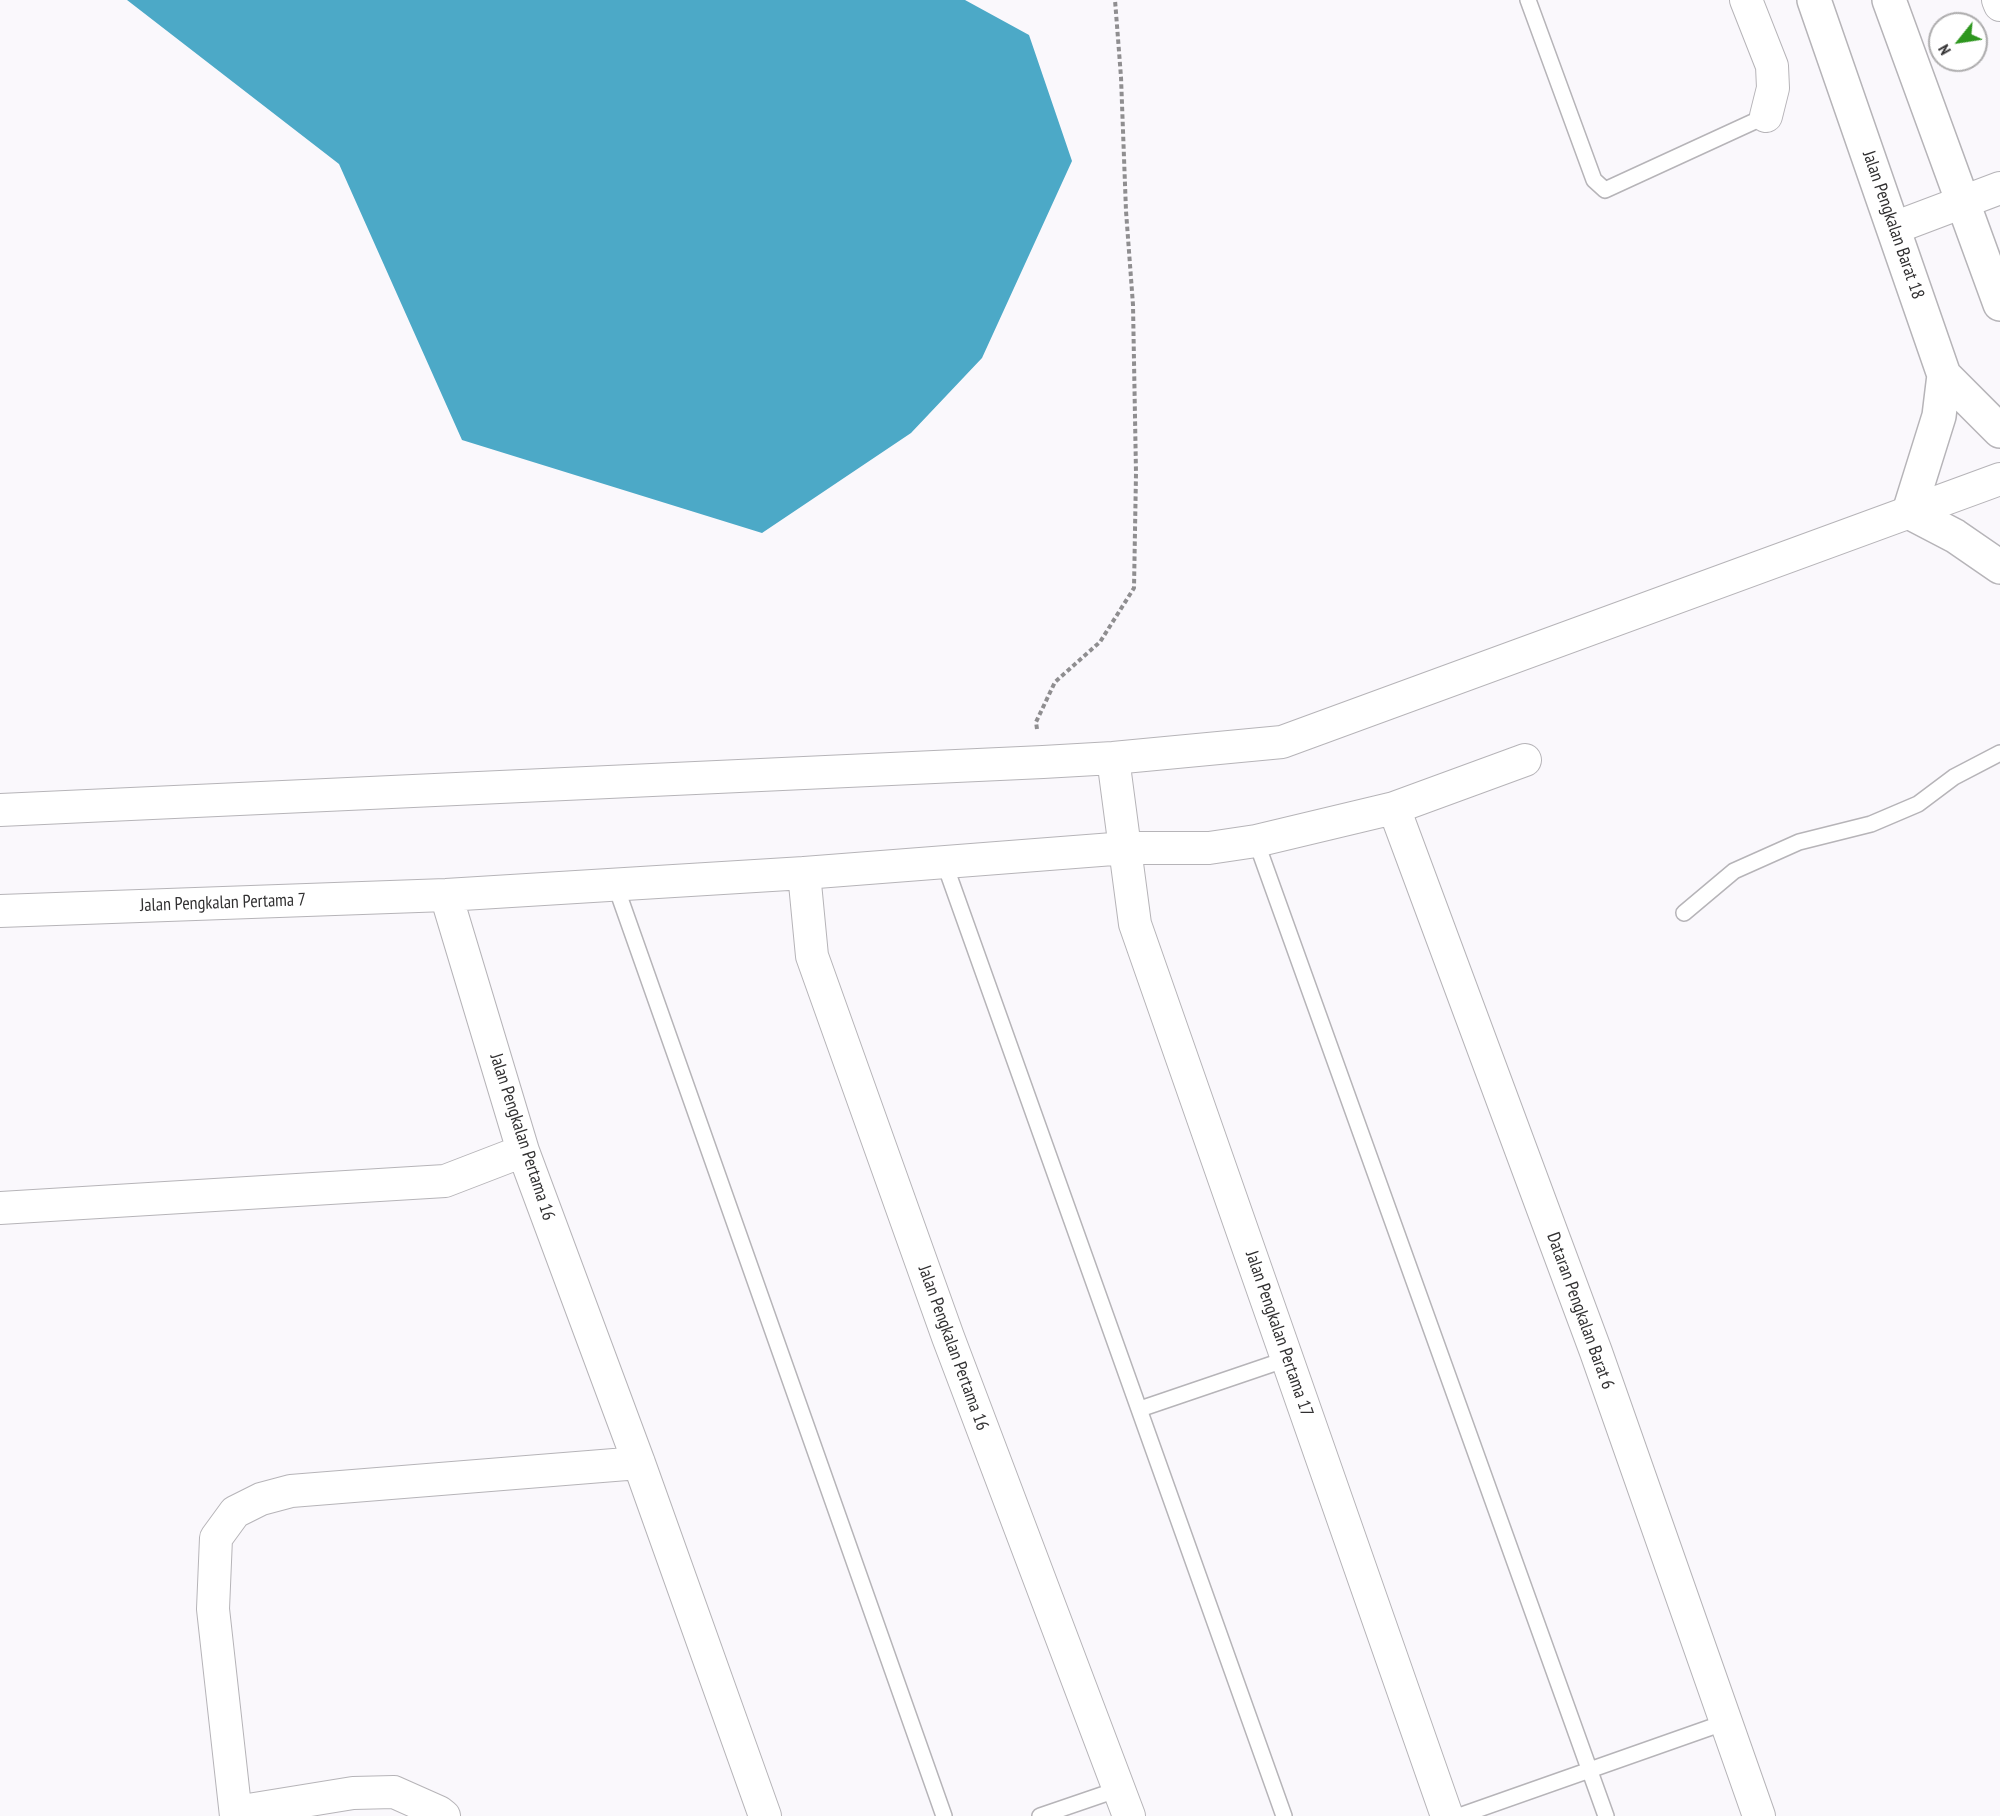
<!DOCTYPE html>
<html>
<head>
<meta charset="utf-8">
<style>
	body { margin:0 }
	#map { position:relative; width:2000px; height:1816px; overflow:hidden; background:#faf8fc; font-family:"PT Sans Narrow",sans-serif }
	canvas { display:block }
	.north { position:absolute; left:1928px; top:12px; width:60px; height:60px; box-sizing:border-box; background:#fff; border:2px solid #adacad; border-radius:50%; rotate:240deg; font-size:16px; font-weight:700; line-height:24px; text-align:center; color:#313031 }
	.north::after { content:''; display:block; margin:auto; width:21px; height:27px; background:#2d961e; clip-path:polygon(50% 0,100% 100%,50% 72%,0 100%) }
</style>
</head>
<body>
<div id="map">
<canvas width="2000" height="1816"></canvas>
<div class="north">N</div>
</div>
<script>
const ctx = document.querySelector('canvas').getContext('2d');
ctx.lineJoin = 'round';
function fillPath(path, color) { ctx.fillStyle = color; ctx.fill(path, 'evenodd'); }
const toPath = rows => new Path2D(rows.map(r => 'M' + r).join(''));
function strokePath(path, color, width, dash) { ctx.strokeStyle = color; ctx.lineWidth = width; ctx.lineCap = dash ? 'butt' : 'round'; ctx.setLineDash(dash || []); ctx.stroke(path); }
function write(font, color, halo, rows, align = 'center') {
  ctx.font = font + ' "PT Sans Narrow",sans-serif'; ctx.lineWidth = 6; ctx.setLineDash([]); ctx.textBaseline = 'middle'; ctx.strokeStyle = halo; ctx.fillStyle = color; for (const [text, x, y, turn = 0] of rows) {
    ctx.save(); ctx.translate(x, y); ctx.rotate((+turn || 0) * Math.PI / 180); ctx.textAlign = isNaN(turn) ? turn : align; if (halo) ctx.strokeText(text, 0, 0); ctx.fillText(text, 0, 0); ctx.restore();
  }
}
fillPath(toPath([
	[127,0,965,0,1029,35,1072,161,982,358,911,433,762,533,462,440,339,164]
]), '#4ca9c7');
const service = toPath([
	[1528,0,1594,180,1605,190,1766,116],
	[1256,841,1606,1816],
	[944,862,1284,1816],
	[615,884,944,1816],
	[1684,913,1734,871,1799,842,1871,824,1918,804,1954,777,2000,753],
	[1140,1409,1287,1359],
	[1040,1816,1119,1789],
	[1459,1816,1726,1722]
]);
const minor = toPath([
	[1746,0,1772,66,1773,88,1766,116],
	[1998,0,2000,5],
	[1894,228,2000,188],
	[1113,758,1135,924,1447,1816],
	[1394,808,1596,1352,1759,1816],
	[0,810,1043,762,1113,758,1282,742,2000,479],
	[804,873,812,956,948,1337,1129,1816],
	[446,895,523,1151,639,1463,765,1816],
	[0,911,446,895,804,873,1126,848,1209,848,1256,841,1394,808,1525,760],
	[0,1208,445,1181,523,1151],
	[236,1812,353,1793,394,1792,439,1812,444,1816],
	[236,1816,213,1609,216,1538,235,1512,261,1499,291,1491,639,1463]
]);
const tertiary = toPath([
	[1814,0,1944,375,2000,431],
	[1889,0,2000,304],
	[1944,375,1939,416,1909,512,1955,536,2000,567]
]);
strokePath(service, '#b6b4b8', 18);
strokePath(minor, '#b6b4b8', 34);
strokePath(tertiary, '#b6b4b8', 36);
strokePath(toPath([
	[1037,729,1036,722,1055,682,1100,642,1134,588,1136,473,1133,305,1126,211,1121,77,1115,0]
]), '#8f8e90', 4, [4.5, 3]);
strokePath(service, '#fff', 15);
strokePath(minor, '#fff', 32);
strokePath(tertiary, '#fff', 33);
write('18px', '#313031', '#fff', [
	["Jalan Pengkalan Barat 18",1893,225,71],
	["Jalan Pengkalan Pertama 7",223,903,-2],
	["Jalan Pengkalan Pertama 16",522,1137,72],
	["Dataran Pengkalan Barat 6",1580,1311,70],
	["Jalan Pengkalan Pertama 17",1279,1334,71],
	["Jalan Pengkalan Pertama 16",953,1348,70]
]);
</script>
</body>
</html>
